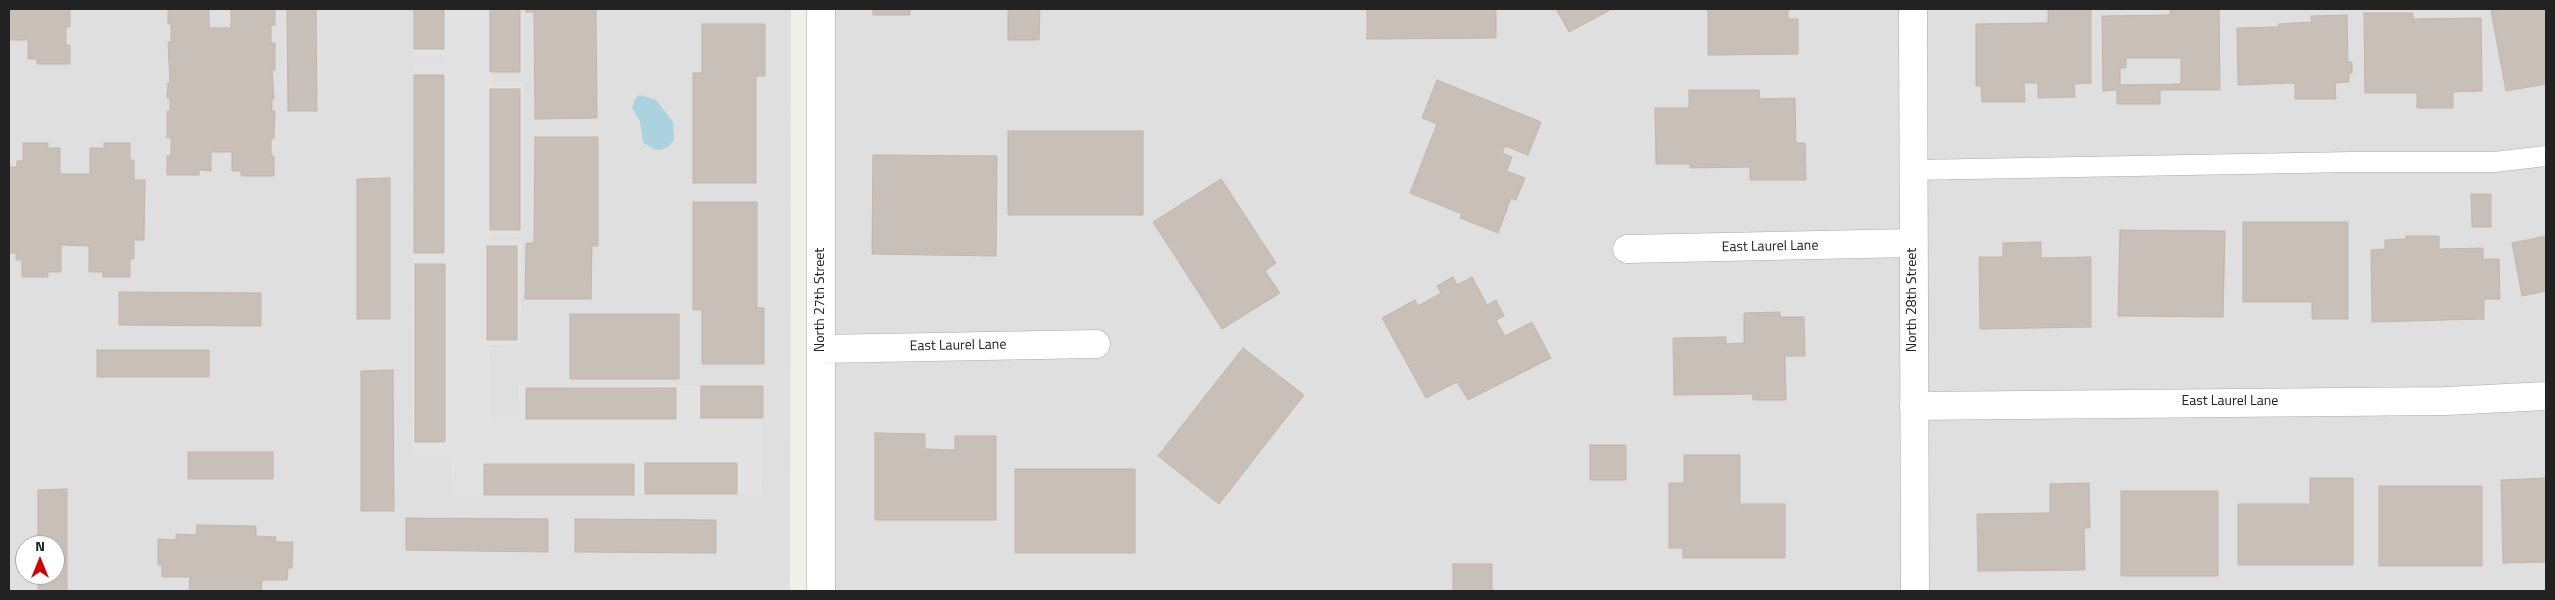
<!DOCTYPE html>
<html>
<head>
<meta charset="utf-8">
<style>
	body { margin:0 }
	#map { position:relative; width:2555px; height:600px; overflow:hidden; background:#f2efe9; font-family:"Titillium Web",sans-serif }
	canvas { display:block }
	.frame { position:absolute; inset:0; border:10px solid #222; pointer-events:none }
	.north { position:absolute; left:15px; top:535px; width:50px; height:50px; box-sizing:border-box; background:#fff; border:1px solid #a7a7a7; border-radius:50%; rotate:0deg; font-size:14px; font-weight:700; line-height:20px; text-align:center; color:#222 }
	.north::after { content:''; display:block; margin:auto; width:18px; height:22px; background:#d40000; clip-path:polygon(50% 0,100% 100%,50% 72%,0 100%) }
</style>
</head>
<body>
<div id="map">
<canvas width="2555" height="600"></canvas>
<div class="frame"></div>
<div class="north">N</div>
</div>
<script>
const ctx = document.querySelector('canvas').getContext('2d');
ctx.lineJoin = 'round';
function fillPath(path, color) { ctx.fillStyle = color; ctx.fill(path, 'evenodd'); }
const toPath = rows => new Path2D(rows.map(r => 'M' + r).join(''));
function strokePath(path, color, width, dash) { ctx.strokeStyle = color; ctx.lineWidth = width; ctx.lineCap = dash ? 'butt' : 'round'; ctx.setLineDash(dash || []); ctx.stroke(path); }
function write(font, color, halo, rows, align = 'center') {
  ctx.font = font + ' "Titillium Web",sans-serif'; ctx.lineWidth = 4; ctx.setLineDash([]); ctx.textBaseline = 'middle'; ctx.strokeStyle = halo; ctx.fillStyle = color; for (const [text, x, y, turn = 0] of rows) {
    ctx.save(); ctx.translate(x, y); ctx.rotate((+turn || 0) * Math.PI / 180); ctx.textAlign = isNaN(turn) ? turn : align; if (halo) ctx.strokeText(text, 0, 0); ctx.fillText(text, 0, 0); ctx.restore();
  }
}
fillPath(toPath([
	[9,9,791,9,790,591,9,591],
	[25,545,55,545,55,575,25,575],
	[821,9,2546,9,2546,591,822,591]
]), '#e0dfdf');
fillPath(toPath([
	[414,9,523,9,524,70,493,71,494,82,524,82,523,233,488,234,489,241,522,241,520,344,489,345,491,419,520,419,519,386,764,385,761,493,452,496,451,456,412,456,413,63,446,63,446,55,413,55]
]), '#e2e2e2');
fillPath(toPath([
	[640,95,656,100,673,122,674,140,668,147,661,150,653,149,643,142,640,121,632,108,635,99]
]), '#aad3df');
const building = toPath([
	[9,9,70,9,70,27,66,27,66,45,70,45,70,64,37,64,37,59,28,59,28,40,9,40,9,9],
	[168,9,209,9,209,28,231,28,231,9,275,9,275,25,271,25,271,43,275,43,275,70,272,70,274,99,272,99,272,111,275,111,274,139,271,139,271,156,274,156,274,176,241,176,241,171,232,171,232,152,211,152,211,171,199,170,199,175,167,175,167,156,171,156,171,138,167,138,167,111,170,111,170,98,167,98,168,83,170,83,168,42,171,42,171,24,168,24,168,9],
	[287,9,316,9,317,111,288,111,287,9],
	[414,9,444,9,444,49,414,49,414,9],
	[490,9,520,9,520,72,490,72,490,9],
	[526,9,596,9,597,118,535,119,534,12,526,12,526,9],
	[873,9,910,9,910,15,873,15,873,9],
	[1008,9,1040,9,1039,40,1008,40,1008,9],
	[1367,9,1496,9,1496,38,1367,39,1367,9],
	[1556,9,1612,9,1569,32,1556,9],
	[1708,9,1788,9,1788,19,1798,19,1798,54,1708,55,1708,9],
	[2170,9,2219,9,2220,90,2160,90,2160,104,2117,104,2117,90,2103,91,2102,16,2170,15,2170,9],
	[2505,9,2546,9,2546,84,2506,91,2491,11,2505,9],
	[2048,10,2091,10,2091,83,2074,84,2075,97,2038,98,2038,83,2024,83,2025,102,1982,102,1981,86,1976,86,1976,24,2048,23,2048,10],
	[2364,13,2413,13,2413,19,2481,18,2482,91,2453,92,2453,108,2417,108,2417,93,2365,93,2364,13],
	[2347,15,2348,62,2352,62,2352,73,2349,73,2349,82,2335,83,2336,99,2295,99,2295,83,2238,85,2237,28,2279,27,2279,24,2312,22,2311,16,2347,15],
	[702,24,765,24,765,76,756,76,756,183,693,183,693,73,702,73,702,24],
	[2126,58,2181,58,2181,84,2120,85,2120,68,2126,68,2126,58],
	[414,75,444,75,444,253,414,253,414,75],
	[1437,80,1541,122,1528,155,1505,146,1502,153,1512,157,1507,171,1525,178,1516,200,1511,198,1498,233,1460,218,1462,214,1410,193,1437,124,1422,118,1437,80],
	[490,89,520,89,520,230,490,230,490,89],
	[1689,90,1759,90,1760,99,1795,98,1796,143,1805,143,1806,180,1750,180,1750,167,1690,168,1690,164,1656,164,1655,108,1689,108,1689,90],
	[1008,131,1143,131,1143,215,1008,215,1008,131],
	[535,137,598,137,598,246,592,246,591,299,525,299,526,243,534,243,535,137],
	[23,143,48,143,48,148,60,148,60,174,90,174,90,148,104,148,104,143,130,143,130,160,134,160,134,180,145,180,144,240,134,240,134,259,130,259,130,277,103,277,103,272,89,272,89,246,61,245,61,272,48,272,48,277,22,277,22,260,16,260,16,253,9,253,9,167,17,167,17,161,23,161,23,143],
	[873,155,997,156,996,256,872,254,873,155],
	[390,178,390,319,357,319,357,179,390,178],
	[1221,179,1276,263,1265,271,1280,293,1222,329,1153,222,1221,179],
	[2471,194,2491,194,2491,227,2472,227,2471,194],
	[693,202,757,202,757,308,764,308,764,364,702,364,702,310,693,310,693,202],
	[2243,222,2348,222,2348,319,2312,319,2312,302,2243,302,2243,222],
	[2120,230,2225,231,2223,317,2118,316,2120,230],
	[2406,236,2439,236,2439,249,2483,248,2483,259,2499,259,2500,299,2484,299,2484,319,2372,322,2371,250,2385,249,2385,240,2406,239,2406,236],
	[2546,236,2546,291,2522,296,2512,243,2546,236],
	[2041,242,2041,258,2091,257,2091,327,1980,329,1979,257,2003,257,2003,243,2041,242],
	[487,246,517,246,517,340,487,340,487,246],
	[415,264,445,264,445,442,415,442,415,264],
	[1453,277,1457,285,1472,277,1487,305,1496,300,1504,316,1496,320,1505,336,1532,322,1551,358,1468,400,1457,382,1426,398,1382,318,1415,300,1418,306,1441,293,1437,286,1453,277],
	[119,292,261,293,261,326,119,325,119,292],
	[1780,312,1780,317,1804,317,1805,356,1785,356,1786,400,1753,400,1753,394,1674,395,1673,338,1726,337,1726,344,1744,343,1744,313,1780,312],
	[570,314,679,314,679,379,570,379,570,314],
	[1243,348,1304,395,1219,504,1158,456,1243,348],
	[97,350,209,350,209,377,97,377,97,350],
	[393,370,394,511,361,511,361,371,393,370],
	[701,386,763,386,763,418,701,418,701,386],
	[526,388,676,388,676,419,526,419,526,388],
	[875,433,925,434,925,449,955,450,955,436,996,436,996,520,875,520,875,433],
	[1590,445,1626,445,1626,480,1590,480,1590,445],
	[188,452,273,452,273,479,188,479,188,452],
	[1684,455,1740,455,1740,504,1785,504,1785,558,1683,558,1683,548,1669,548,1669,483,1684,483,1684,455],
	[645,463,737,463,737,494,645,494,645,463],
	[484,464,634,464,634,495,484,495,484,464],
	[1015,469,1135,469,1135,553,1015,553,1015,469],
	[2310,478,2353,478,2353,565,2238,565,2238,504,2310,504,2310,478],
	[2546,478,2546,562,2503,563,2501,480,2546,478],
	[2089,483,2090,528,2084,528,2085,570,1978,571,1977,514,2050,513,2050,484,2089,483],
	[2379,486,2482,486,2482,566,2379,566,2379,486],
	[67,489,67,591,38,591,38,575,55,575,55,545,38,545,38,490,67,489],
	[2121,491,2218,491,2218,576,2121,576,2121,491],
	[406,518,548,519,548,552,406,550,406,518],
	[575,519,716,520,716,553,575,552,575,519],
	[197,525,256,526,256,536,276,537,275,542,293,542,292,568,288,568,287,580,262,580,261,591,189,591,190,577,162,577,162,565,158,565,158,539,176,540,176,534,196,535,197,525],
	[1453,564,1492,564,1492,591,1453,591,1453,564]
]);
fillPath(building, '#c7bfb8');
strokePath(building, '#c4b6ab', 1);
const service = toPath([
	[1914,170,2352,162,2494,162,2546,156]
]);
const minor = toPath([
	[821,9,821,591],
	[1627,249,1913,243],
	[821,349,1096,344],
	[1914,406,2446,401,2546,396]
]);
const tertiary = toPath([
	[1913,9,1915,591]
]);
strokePath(service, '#a9a9a9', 21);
strokePath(minor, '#a9a9a9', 29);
strokePath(tertiary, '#a9a9a9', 29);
strokePath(service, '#fff', 20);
strokePath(minor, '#fff', 28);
strokePath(tertiary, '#fff', 28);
write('14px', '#222', '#fff', [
	["East Laurel Lane",1770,247,-1],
	["North 27th Street",821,300,-90],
	["North 28th Street",1913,300,-90],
	["East Laurel Lane",958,346,-1],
	["East Laurel Lane",2230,402]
]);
</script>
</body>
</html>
